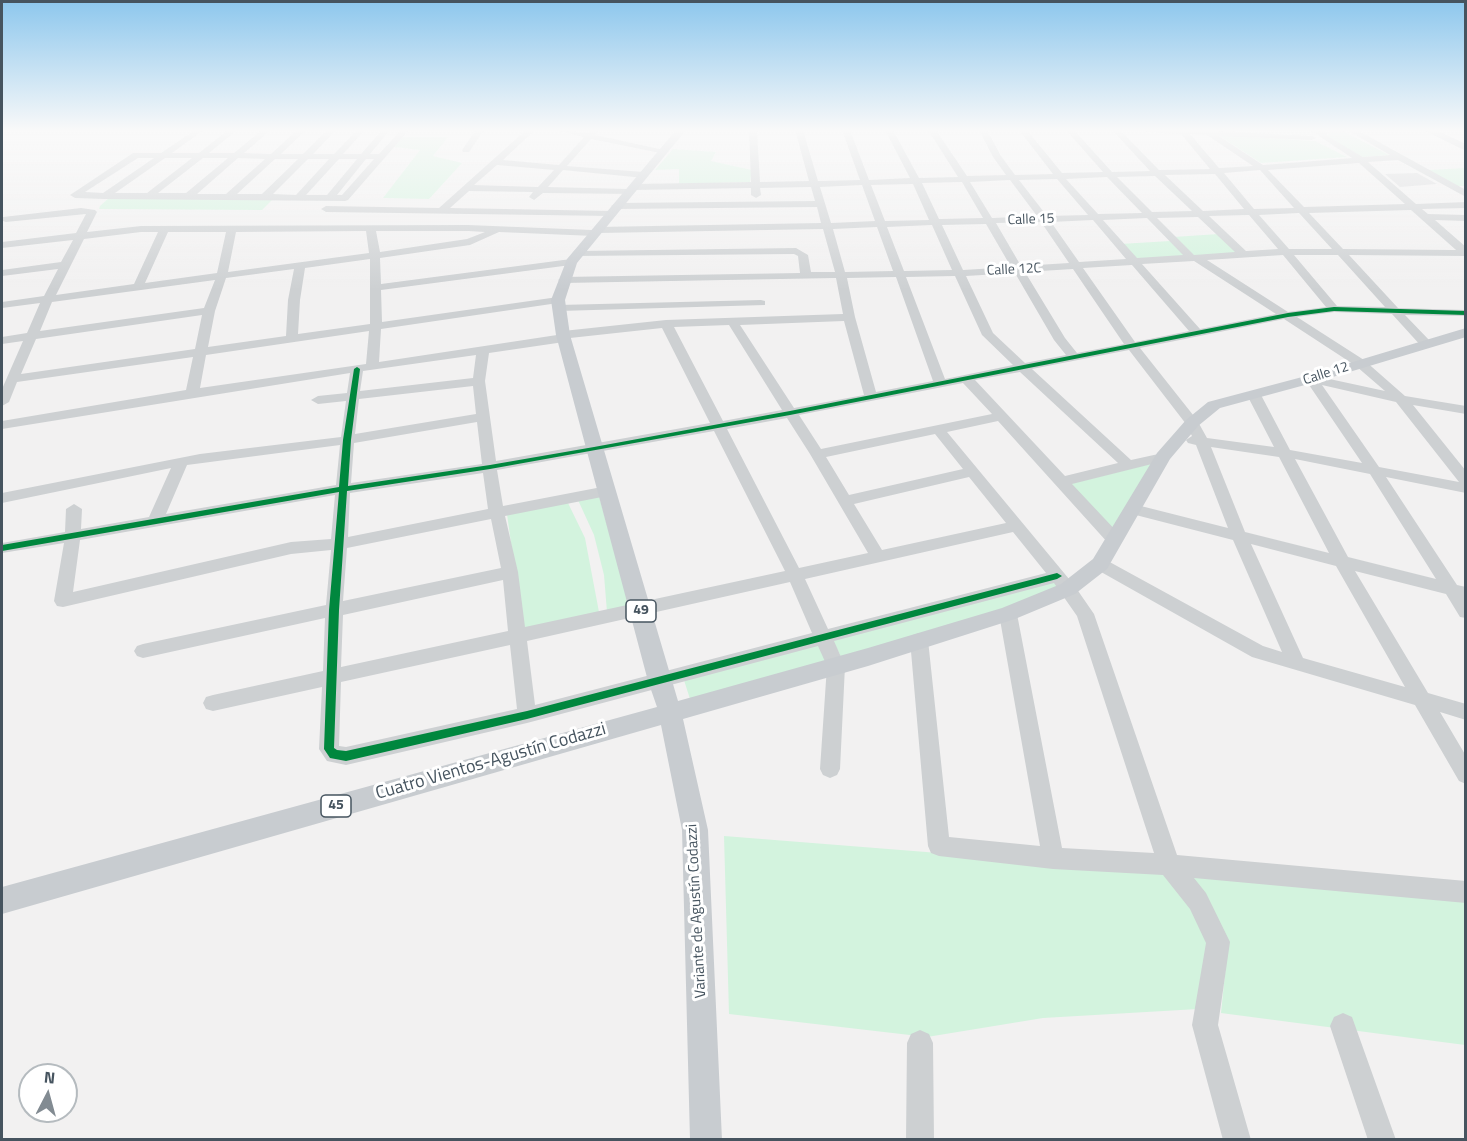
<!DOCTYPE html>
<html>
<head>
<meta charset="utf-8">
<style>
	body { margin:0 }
	#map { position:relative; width:1467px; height:1141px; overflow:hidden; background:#f2f1f1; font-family:"Titillium Web",sans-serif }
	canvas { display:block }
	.frame { position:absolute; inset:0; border:3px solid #46545f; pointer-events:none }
	.north { position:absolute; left:18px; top:1063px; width:60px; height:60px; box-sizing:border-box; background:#fff; border:2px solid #b5bbbf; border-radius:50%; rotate:6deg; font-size:16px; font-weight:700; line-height:24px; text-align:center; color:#46545f }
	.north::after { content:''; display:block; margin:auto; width:21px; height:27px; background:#828b92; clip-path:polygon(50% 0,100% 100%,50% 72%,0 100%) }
</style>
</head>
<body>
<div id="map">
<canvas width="1467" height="1141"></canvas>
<div class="frame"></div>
<div class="north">N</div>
</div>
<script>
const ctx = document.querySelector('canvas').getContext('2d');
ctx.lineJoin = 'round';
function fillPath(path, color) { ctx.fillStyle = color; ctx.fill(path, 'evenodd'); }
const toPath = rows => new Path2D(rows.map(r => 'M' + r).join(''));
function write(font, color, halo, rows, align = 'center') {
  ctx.font = font + ' "Titillium Web",sans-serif'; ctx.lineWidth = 6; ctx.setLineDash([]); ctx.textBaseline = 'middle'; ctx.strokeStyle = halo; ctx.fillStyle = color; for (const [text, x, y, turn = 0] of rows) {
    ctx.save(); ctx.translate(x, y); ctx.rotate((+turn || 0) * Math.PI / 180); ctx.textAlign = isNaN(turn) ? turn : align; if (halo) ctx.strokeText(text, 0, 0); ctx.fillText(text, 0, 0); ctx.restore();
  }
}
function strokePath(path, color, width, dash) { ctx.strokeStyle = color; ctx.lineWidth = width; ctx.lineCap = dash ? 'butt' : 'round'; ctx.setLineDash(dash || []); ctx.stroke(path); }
fillPath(toPath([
	[1341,130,1389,155,1363,157,1326,137,1330,132],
	[1218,135,1315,141,1347,157,1261,163],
	[403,137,448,137,433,156,462,163,429,199,383,198,420,150,394,147],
	[673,149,716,152,711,161,752,170,750,182,679,184,679,169,655,170],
	[1465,168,1465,186,1456,186,1428,170],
	[110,197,272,200,262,210,99,209,100,206],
	[1218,234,1240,254,1193,257,1173,237],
	[1170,241,1185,256,1135,260,1120,244],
	[1154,462,1111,531,1067,484],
	[599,496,630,607,607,612,604,575,594,535,578,500],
	[568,503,585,538,599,612,523,630,507,514],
	[1055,579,1060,587,1003,609,841,657,832,639],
	[821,643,828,661,690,699,683,677],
	[724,836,1166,871,1191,903,1209,940,1198,1009,1043,1018,927,1037,729,1014],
	[1185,871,1465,899,1465,1045,1221,1013,1228,944]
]), '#d3f3de');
fillPath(toPath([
	[1417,173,1437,184,1400,187,1385,174]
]), '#d8d9db');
fillPath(toPath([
	[195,130,204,130,172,153,199,153,228,130,237,130,209,153,234,153,262,130,271,130,244,153,271,154,297,130,306,130,281,154,303,154,327,130,336,130,313,154,334,154,357,130,365,130,343,154,361,154,382,130,390,130,370,154,379,154,401,130,409,130,348,200,345,201,104,199,75,198,70,195,133,153,161,153,195,130],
	[138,158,154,158,103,193,85,192,138,158],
	[165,158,192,158,147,193,115,193,165,158],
	[203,158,228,158,186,193,158,193,203,158],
	[238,158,265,159,226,194,197,194,238,158],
	[275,159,298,159,262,194,237,194,275,159],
	[308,159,329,159,296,195,273,194,308,159],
	[339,159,357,159,327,195,306,195,339,159],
	[366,159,374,159,342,195,337,195,366,159],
	[476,130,484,130,469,152,463,152,462,150,476,130],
	[526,130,535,130,503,160,559,165,584,137,554,130,588,133,591,130,599,130,595,135,669,151,665,154,591,139,567,166,644,172,648,175,644,178,563,170,548,187,629,189,632,190,632,194,543,193,534,200,529,197,533,192,469,191,450,208,613,211,615,213,610,216,326,212,321,209,326,206,439,208,526,130],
	[497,165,554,170,538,187,474,185,497,165],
	[749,130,757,130,760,182,809,181,795,130,803,130,818,181,860,180,842,130,850,130,869,180,910,178,885,130,893,130,919,178,958,177,928,130,936,130,967,176,1006,175,993,157,979,130,987,130,1001,156,1015,175,1053,174,1019,130,1027,130,1062,173,1103,172,1066,130,1074,130,1112,172,1150,171,1112,130,1120,130,1159,170,1210,169,1181,134,1147,132,1143,130,1198,130,1312,136,1316,138,1312,140,1219,136,1263,165,1352,158,1310,130,1327,132,1327,136,1363,157,1390,155,1347,130,1357,130,1466,190,1466,197,1398,160,1368,162,1416,204,1466,202,1466,208,1422,209,1428,214,1466,215,1466,221,1435,220,1466,247,1466,256,1349,255,1398,308,1466,310,1466,316,1405,315,1430,341,1430,347,1422,347,1392,314,1334,312,1297,317,1364,360,1405,396,1466,406,1466,414,1413,405,1466,471,1466,493,1386,477,1457,585,1466,587,1466,618,1460,617,1446,594,1355,571,1428,693,1466,704,1466,720,1440,712,1466,756,1466,784,1459,781,1415,705,1252,657,1094,568,1092,564,1094,560,1106,560,1263,646,1282,652,1233,540,1128,513,1125,509,1133,504,1228,528,1196,445,1188,443,1186,440,1192,436,1186,424,1129,350,1032,369,1131,460,1163,453,1170,457,1168,460,1072,484,1120,535,1122,539,1120,543,1108,543,998,421,947,432,1074,585,1094,614,1177,855,1466,881,1466,903,1194,878,1206,893,1230,942,1218,1025,1251,1140,1223,1140,1192,1025,1206,943,1190,909,1163,875,1053,869,939,856,931,853,928,846,910,640,913,635,919,633,925,635,928,640,949,837,1040,846,999,614,1002,609,1008,607,1014,609,1017,614,1062,848,1154,853,1077,616,1054,583,834,641,845,666,840,769,837,775,830,778,823,775,820,769,827,666,818,646,527,723,346,765,327,761,319,749,322,687,213,711,206,709,203,703,206,697,213,695,323,671,325,618,143,658,137,656,134,651,137,646,143,644,326,605,331,550,291,554,63,607,57,606,54,601,64,543,2,553,2,543,65,532,66,509,74,504,82,509,81,529,149,517,171,468,2,503,2,493,200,454,341,437,346,401,318,404,311,400,318,396,347,393,350,373,2,429,2,421,186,390,193,357,17,382,9,402,2,406,2,389,23,341,2,344,2,337,27,333,40,303,2,308,2,302,44,296,58,269,2,276,2,270,61,262,73,240,2,248,2,242,76,233,86,214,6,222,3,221,3,217,81,208,95,210,97,212,87,232,141,226,468,225,592,230,597,227,821,223,817,207,616,209,611,206,616,203,815,201,811,187,760,188,761,195,756,198,751,195,751,188,634,190,629,187,634,184,751,182,749,130],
	[1190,134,1207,135,1253,166,1219,168,1190,134],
	[1359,163,1405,204,1304,207,1268,170,1359,163],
	[1260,170,1294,208,1254,209,1224,173,1260,170],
	[1215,174,1244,209,1203,211,1165,175,1215,174],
	[1155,176,1192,211,1152,212,1117,177,1155,176],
	[1107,177,1142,213,1098,214,1066,179,1107,177],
	[1057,179,1088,215,1047,216,1019,180,1057,179],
	[1010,180,1037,216,992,218,970,182,1010,180],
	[962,182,983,218,939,219,922,183,962,182],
	[913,184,929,220,885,221,871,185,913,184],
	[862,185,875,221,831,223,820,187,862,185],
	[1411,210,1456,250,1343,249,1309,213,1411,210],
	[1299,213,1332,249,1289,249,1259,215,1299,213],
	[1249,215,1278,249,1246,251,1209,216,1249,215],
	[1198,217,1235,252,1194,255,1157,218,1198,217],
	[1147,218,1183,255,1137,258,1103,220,1147,218],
	[1093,220,1126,259,1079,262,1051,222,1093,220],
	[1041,222,1069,263,1021,266,996,223,1041,222],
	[986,224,1011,267,963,270,942,225,986,224],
	[932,225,952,270,904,271,887,227,932,225],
	[877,227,893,271,845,272,833,229,877,227],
	[823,229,835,272,811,272,808,255,796,248,577,251,573,252,573,256,794,254,798,256,800,273,563,277,558,280,563,283,836,278,843,314,666,320,563,331,557,335,379,362,381,329,558,303,564,300,558,297,382,322,381,290,571,265,576,262,571,259,381,284,380,258,470,245,499,232,594,236,599,233,823,229],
	[366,231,369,253,228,272,236,232,366,231],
	[376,231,468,231,485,232,467,239,380,252,376,231],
	[141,232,158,232,134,284,56,295,84,239,141,232],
	[168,232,226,232,217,273,145,283,168,232],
	[1283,255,1326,307,1288,312,1207,260,1283,255],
	[1294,255,1338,255,1385,307,1337,306,1294,255],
	[370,259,370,324,298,334,300,300,305,268,370,259],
	[1194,261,1276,314,1200,329,1142,264,1194,261],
	[1132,265,1189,331,1135,342,1083,268,1132,265],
	[294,269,288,300,286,336,208,347,215,311,226,278,294,269],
	[1073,269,1124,344,1077,353,1065,338,1025,272,1073,269],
	[1015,273,1054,340,1066,355,1025,363,993,333,966,276,1015,273],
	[955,276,982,335,1013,365,945,379,906,277,955,276],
	[896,277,933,381,876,392,855,317,847,278,896,277],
	[215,280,204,308,40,331,52,302,215,280],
	[202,315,195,349,21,374,36,339,202,315],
	[1284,319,1356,366,1385,391,1311,375,1305,379,1362,463,1290,450,1261,395,1254,391,1247,395,1274,447,1207,438,1197,420,1140,348,1284,319],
	[844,321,864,395,794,408,740,325,844,321],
	[729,325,782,410,723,421,674,327,729,325],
	[662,328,710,423,496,461,485,381,489,353,564,342,570,338,662,328],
	[369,331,366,364,200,388,206,355,369,331],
	[476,355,473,378,360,391,363,371,476,355],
	[1020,372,1118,463,1065,476,975,380,1020,372],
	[963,383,992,414,821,449,799,415,963,383],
	[1322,385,1396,402,1459,482,1379,467,1322,385],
	[473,386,476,414,355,434,359,399,473,386],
	[787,418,810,454,868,553,799,568,727,429,787,418],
	[477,422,482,464,351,483,354,443,477,422],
	[714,431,785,571,525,627,518,572,505,516,607,496,614,491,607,486,503,506,497,470,714,431],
	[935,434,963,469,849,495,826,457,935,434],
	[340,445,336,485,166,514,187,465,340,445],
	[1211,447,1279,457,1329,553,1245,532,1211,447],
	[1295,459,1370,474,1436,579,1348,557,1295,459],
	[483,473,488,509,348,537,350,493,483,473],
	[969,477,1006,523,882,550,854,504,969,477],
	[335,495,331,539,291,542,73,592,80,540,335,495],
	[491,519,501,568,343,601,347,548,491,519],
	[1013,532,1046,573,828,629,805,579,1013,532],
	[1251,544,1336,566,1405,687,1303,658,1251,544],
	[503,580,508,631,341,667,343,615,503,580],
	[790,582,812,633,535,705,527,641,790,582],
	[510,645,517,709,346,747,339,746,341,682,510,645],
	[761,300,765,301,765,305,559,311,553,308,559,305,761,300],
	[1343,1013,1352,1017,1396,1140,1368,1140,1330,1026,1334,1017,1343,1013],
	[920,1030,929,1034,933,1043,934,1140,906,1140,907,1043,911,1034,920,1030]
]), '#cdd0d2');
fillPath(toPath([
	[676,130,686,130,577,263,565,300,570,335,678,701,868,648,1002,608,1061,584,1093,559,1157,453,1186,420,1208,402,1306,376,1466,328,1466,337,1316,382,1220,408,1198,426,1170,459,1107,569,1075,594,1015,619,868,666,683,719,708,830,722,1140,690,1140,682,830,661,725,2,914,2,887,657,707,648,681,556,335,551,300,567,259,676,130],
	[1423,130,1436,130,1466,144,1466,151,1423,130]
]), '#c8ccd0');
fillPath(toPath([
	[1334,307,1466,311,1466,315,1334,311,1288,317,790,415,490,469,347,491,339,610,334,748,337,750,346,751,527,711,1057,573,1062,576,1057,579,527,719,346,761,330,758,324,749,329,610,339,492,2,551,2,545,339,487,343,440,354,369,357,367,360,369,351,440,348,486,490,465,594,447,790,411,1288,313,1334,307]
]), '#00873e');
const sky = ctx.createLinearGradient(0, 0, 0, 290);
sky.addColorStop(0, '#8dc7ed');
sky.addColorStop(0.45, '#f9f9f9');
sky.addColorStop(1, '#f9f9f900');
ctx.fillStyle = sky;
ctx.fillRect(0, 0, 1467, 290);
write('14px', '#46545f', '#fff', [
	["Calle 15",1031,220,-2],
	["Calle 12C",1014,270,-3],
	["Calle 12",1326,374,-18]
]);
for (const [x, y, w] of [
	[641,611,30],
	[336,806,30]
]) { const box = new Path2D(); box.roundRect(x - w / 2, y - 11, w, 22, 4.5); ctx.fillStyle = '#fff'; ctx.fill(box); strokePath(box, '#46545f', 1.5); }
write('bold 14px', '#46545f', null, [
	["49",641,611],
	["45",336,806]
]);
write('15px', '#46545f', '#fff', [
	["Variante de Agustín Codazzi",697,911,-93]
]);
write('18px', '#46545f', '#fff', [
	["Cuatro Vientos-Agustín Codazzi",491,762,-16]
]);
</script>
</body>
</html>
